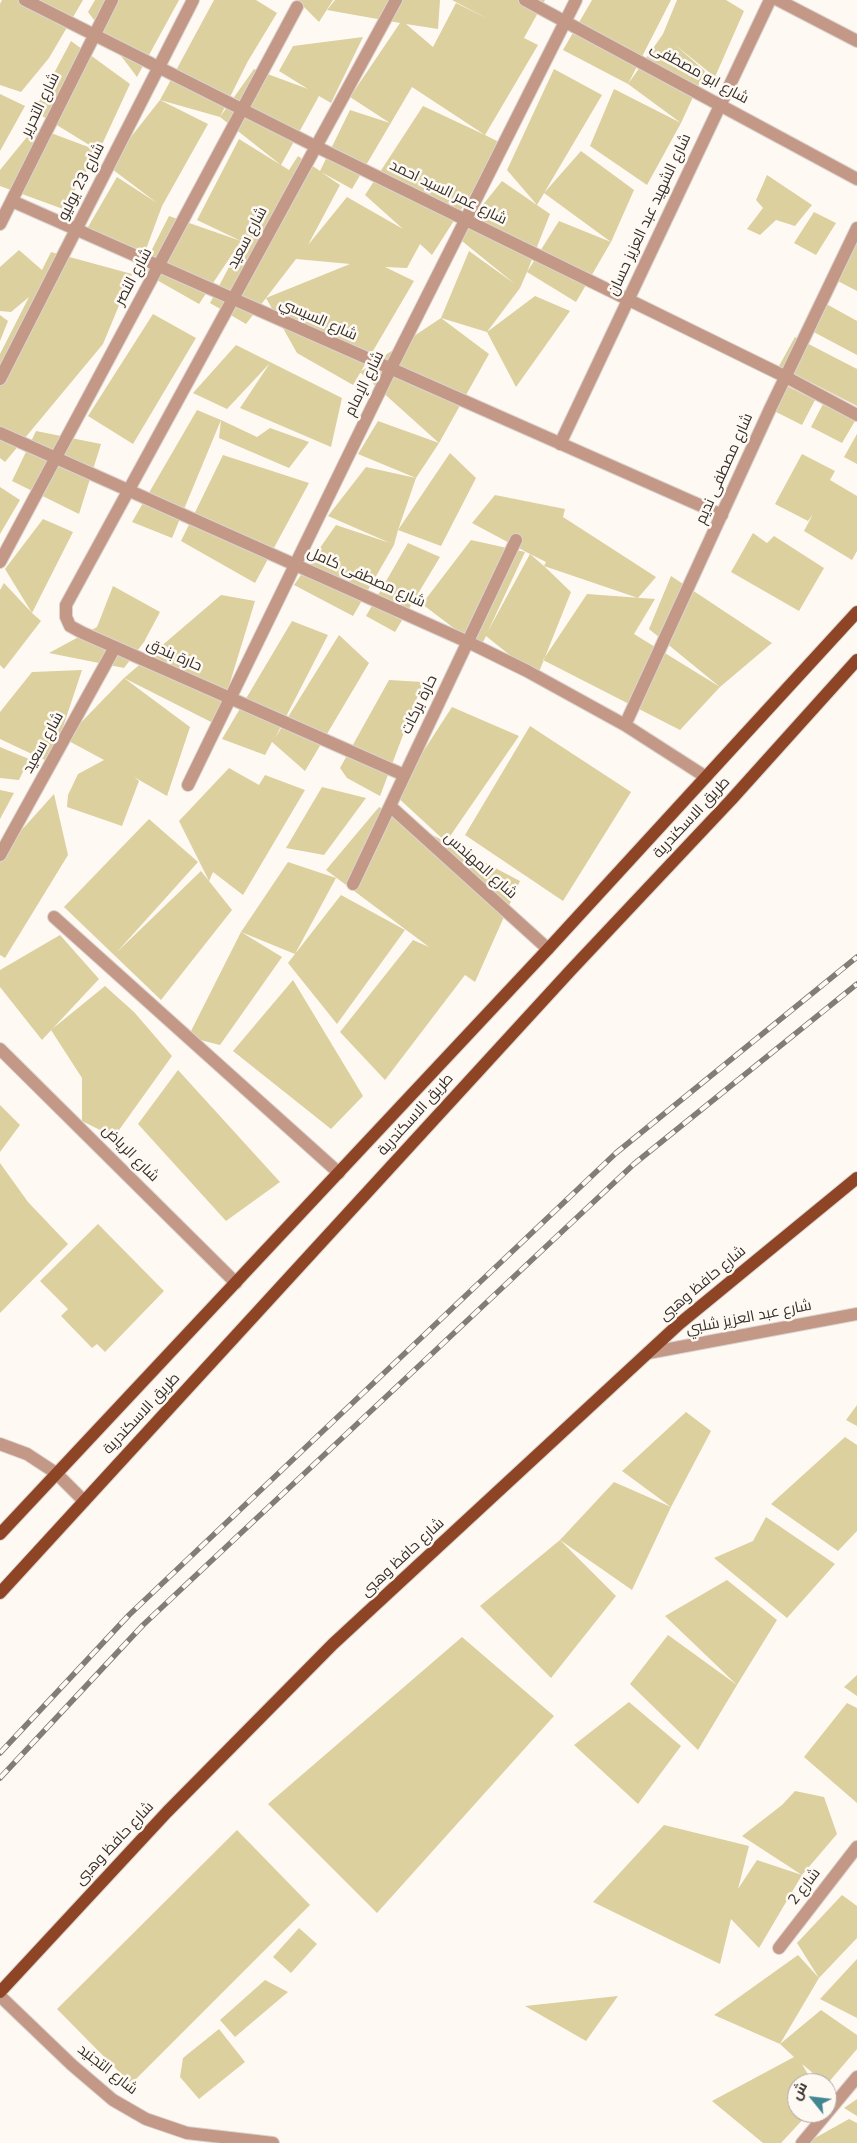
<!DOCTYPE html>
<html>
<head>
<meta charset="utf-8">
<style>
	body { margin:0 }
	#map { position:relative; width:857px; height:2143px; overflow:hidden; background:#fff9f4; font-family:"Nunito Sans",Cairo,sans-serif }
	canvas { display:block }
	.north { position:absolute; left:787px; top:2073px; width:50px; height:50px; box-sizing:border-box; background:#fff9f4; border:1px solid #ada8a3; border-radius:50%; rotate:299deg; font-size:14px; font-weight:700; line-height:20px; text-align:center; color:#332e29 }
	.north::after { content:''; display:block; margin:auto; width:18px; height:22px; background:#418792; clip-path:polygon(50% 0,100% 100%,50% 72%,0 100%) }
</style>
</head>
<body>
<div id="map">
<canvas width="857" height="2143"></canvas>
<div class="north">ش</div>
</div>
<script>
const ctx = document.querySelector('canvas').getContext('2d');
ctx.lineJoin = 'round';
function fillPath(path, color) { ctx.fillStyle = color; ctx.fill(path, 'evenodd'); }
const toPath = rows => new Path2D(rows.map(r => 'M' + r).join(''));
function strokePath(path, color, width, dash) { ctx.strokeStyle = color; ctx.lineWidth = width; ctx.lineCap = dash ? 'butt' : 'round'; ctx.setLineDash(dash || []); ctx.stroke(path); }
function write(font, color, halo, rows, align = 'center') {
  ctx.font = font + ' "Nunito Sans",Cairo,sans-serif'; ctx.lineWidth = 5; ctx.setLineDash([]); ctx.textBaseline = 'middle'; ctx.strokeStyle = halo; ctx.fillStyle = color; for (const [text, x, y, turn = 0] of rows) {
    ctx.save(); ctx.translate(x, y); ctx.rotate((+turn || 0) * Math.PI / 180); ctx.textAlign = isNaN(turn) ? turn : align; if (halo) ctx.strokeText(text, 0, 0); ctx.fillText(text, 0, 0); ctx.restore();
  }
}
fillPath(toPath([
	[2,0,83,0,49,58,21,92,0,85,0,4],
	[95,0,179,0,137,77,88,12],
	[214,0,256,0,277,13,248,61,220,117,254,69,308,89,279,71,293,46,363,37,331,103,319,96,281,165,220,117,160,100],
	[297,0,333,0,319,22],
	[335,0,440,0,438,29,406,24,433,47,456,3,488,19,452,0,545,0,524,38,538,45,485,135,503,144,432,255,420,244,407,268,385,267,414,281,353,385,297,353,266,298,350,264,296,259,246,324,210,303,249,229,199,304,141,271,169,216,241,241,197,220,239,139,289,170,298,156,320,171,350,110,390,123,350,97,400,23,327,10],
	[412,87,485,135,423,106,365,195,403,229,347,197,308,245,340,185,321,172,352,189],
	[592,0,671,0,628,84,663,34,677,0,726,0,744,11,715,77,674,44,705,71,681,123,628,84,563,50],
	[71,41,130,84,99,151,34,111],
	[554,69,602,95,537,205,507,170],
	[614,89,681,123,647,185,590,146],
	[0,94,25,106,0,151],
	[160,100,208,124,162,206,142,260,84,234,117,177,157,203,108,166],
	[35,127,99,151,63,209,0,186,0,170],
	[581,151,634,190,611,242,544,193],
	[767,175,812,205,795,226,776,220,760,235,747,229,763,208,756,200],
	[502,181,550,214,527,272,559,221,611,242,576,302,527,272,520,288,487,332,535,296,570,311,516,387,487,332,441,318,469,251,515,284,457,237],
	[814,212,836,223,816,255,794,243],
	[857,239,857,291,832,278],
	[19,250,42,270,51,252,132,274,103,344,5,462,0,458,0,354,29,297,11,312,0,311,0,267],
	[821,301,857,321,857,355,808,329],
	[153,314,196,338,133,444,88,416],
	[0,315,8,321,0,341],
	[441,318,489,354,439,443,360,372],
	[795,337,857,369,857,406,779,366],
	[236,345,342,398,331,447,240,408,270,363,227,409,193,393],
	[783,384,815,400,802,425,770,409],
	[823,404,855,421,842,443,811,427],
	[197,410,221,420,172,538,132,522],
	[221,420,257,437,270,428,309,442,289,468,219,438],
	[378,421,439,443,416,478,358,454],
	[36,431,101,444,79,514,12,481],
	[857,434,857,464,844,457],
	[450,453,476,478,441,546,398,530,394,545,353,616,294,585,336,525,390,543,328,516,366,467,416,478,398,530],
	[802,454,835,471,830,480,857,496,857,551,852,560,804,531,813,514,808,521,775,504],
	[223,455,309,483,255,583,181,541],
	[0,487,20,500,0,534],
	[495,495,565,509,563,517,656,577,638,598,544,566,571,592,537,677,486,636,480,648,422,604,471,540,525,552,488,631,530,554,472,523],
	[530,554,546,562,544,566],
	[43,519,73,532,32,613,41,621,4,669,0,665,0,590,4,583,32,613,5,569],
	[753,533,767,543,774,536,824,568,799,611,731,572],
	[408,543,440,557,395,632,366,616],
	[671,576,772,643,720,687,649,629],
	[113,586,160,612,144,642,124,668,49,653,97,627],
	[587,594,655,599,634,634,720,687,680,730,543,660],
	[221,595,255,601,217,725,124,678],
	[292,621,328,635,275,738,339,635,369,663,305,771,272,742,265,755,222,739],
	[82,670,51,763,0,739,0,712,32,672],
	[124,678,190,727,167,796,134,777,139,781,122,826,67,807,68,795,78,774,104,760,65,739],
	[389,680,423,682,380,796,347,778,340,768],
	[452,707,519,736,446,842,395,795],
	[530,726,631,792,563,901,465,835],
	[0,747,29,759,19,780,0,778],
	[229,768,259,785,265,775,305,790,243,895,213,872,209,881,232,910,161,1000,64,907,149,819,198,862,117,952,201,871,209,881,179,821],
	[322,787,366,798,324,855,286,848],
	[0,790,14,793,0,819],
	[54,794,68,855,5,958,0,955,0,854],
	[379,807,520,881,475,982,465,975,385,1080,340,1032,413,940,429,947,326,870],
	[288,862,336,878,295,954,241,932],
	[341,895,405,930,337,1024,288,963],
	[241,932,282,957,220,1045,188,1037],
	[60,935,99,979,42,1040,0,987,0,970],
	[293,980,363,1096,331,1129,233,1051],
	[105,986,134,1012,172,1056,114,1137,82,1121,82,1078,51,1030],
	[178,1070,280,1182,226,1221,138,1124],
	[0,1105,20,1125,0,1152],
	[0,1163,28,1202,68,1244,0,1313],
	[98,1224,164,1291,105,1352,97,1344,92,1348,61,1316,68,1309,40,1281],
	[857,1405,857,1426,846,1420],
	[686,1412,711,1431,671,1507,632,1590,560,1540,614,1482,671,1507,622,1471],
	[845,1437,857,1445,857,1531,838,1551,771,1504],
	[766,1517,835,1564,787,1618,714,1558,753,1541],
	[560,1540,616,1596,551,1678,480,1606],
	[727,1580,777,1620,737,1685,665,1616],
	[668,1635,737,1685,698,1750,630,1684],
	[462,1637,554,1716,377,1913,268,1804],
	[857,1675,857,1696,844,1687],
	[629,1702,681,1746,638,1804,574,1745],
	[847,1703,857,1708,857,1803,804,1757],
	[795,1791,824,1797,837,1834,802,1875,742,1836,782,1805],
	[664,1825,749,1846,738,1889,757,1860,802,1875,759,1948,731,1919,720,1964,593,1902],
	[237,1830,310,1905,131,2084,57,2009],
	[842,1895,857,1906,857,1938,819,1978,780,2044,821,2010,857,2035,857,2049,828,2083,825,2083,802,2064,813,2083,797,2083,797,2113,809,2113,781,2143,763,2143,712,2101,794,2057,780,2044,714,2015,798,1955,819,1978,797,1943],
	[299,1928,317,1944,291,1973,273,1957],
	[857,1959,857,2018,820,1999],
	[265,1980,288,1992,235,2037,220,2020],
	[618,1996,586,2041,525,2006],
	[219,2029,245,2062,199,2099,180,2077,183,2058],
	[857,2099,857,2116,844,2108],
	[849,2119,857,2123,857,2143,806,2143]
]), '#dbd09e');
const minor = toPath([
	[25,0,315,146,786,377,857,415],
	[396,0,66,605,66,617,70,626,83,633,404,775],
	[525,0,857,179],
	[778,0,857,41],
	[12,201,722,515],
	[0,224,112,0],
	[0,379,193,0],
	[0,433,468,642,527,671,625,725,706,777],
	[560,444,770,0],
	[0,562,297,7],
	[625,725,770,409,857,228],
	[188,785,390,370,576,0],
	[390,806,548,949],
	[0,855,115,647],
	[353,884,516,540],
	[54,917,339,1173],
	[0,1049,236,1283],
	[648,1353,857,1314],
	[0,1444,27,1454,56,1473,84,1501],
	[779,1948,857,1847],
	[0,1996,72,2065,113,2100,146,2119,187,2133,273,2143],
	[802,2143,857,2077]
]);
const major = toPath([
	[0,1534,548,949,857,612],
	[0,1593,571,970,731,800,857,660],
	[0,1992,167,1812,333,1644,679,1324,857,1178]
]);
strokePath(minor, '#dad4cf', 14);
strokePath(major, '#dad4cf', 14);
strokePath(minor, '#c39887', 12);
strokePath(major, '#8e4526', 12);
const rail = toPath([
	[0,1753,129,1615,616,1153,857,957],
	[0,1778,143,1625,634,1164,857,984]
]);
strokePath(rail, '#837d78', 5.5);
strokePath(rail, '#fff9f4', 4, [11]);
write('15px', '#332e29', '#fff9f4', [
	["شارع ابو مصطفى",699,74,29],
	["شارع التحرير",41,105,-64],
	["شارع 23 يوليو",82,182,-63],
	["شارع عمر السيد احمد",448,193,26],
	["شارع الشهيد عبد العزيز حسان",650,215,-65],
	["شارع سعيد",248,238,-62],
	["شارع النصر",134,277,-62],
	["شارع السيسي",318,320,24],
	["شارع الإمام",365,384,-64],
	["شارع مصطفى نديم",725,469,-66],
	["شارع مصطفى كامل",366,578,24],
	["حارة بندق",174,656,24],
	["حارة بركات",420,705,-64],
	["شارع سعيد",44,743,-61],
	["طريق الاسكندرية",692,818,-47],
	["شارع المهندس",480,866,42],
	["طريق الاسكندرية",416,1115,-48],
	["شارع الرياض",130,1154,45],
	["شارع حافظ وهبى",703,1284,-40],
	["شارع عبد العزيز شلبي",749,1318,-11],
	["طريق الاسكندرية",142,1414,-47],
	["شارع حافظ وهبى",403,1558,-43],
	["شارع حافظ وهبى",115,1844,-47],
	["شارع 2",805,1887,-52],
	["شارع التجنيد",107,2070,38]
]);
</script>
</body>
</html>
